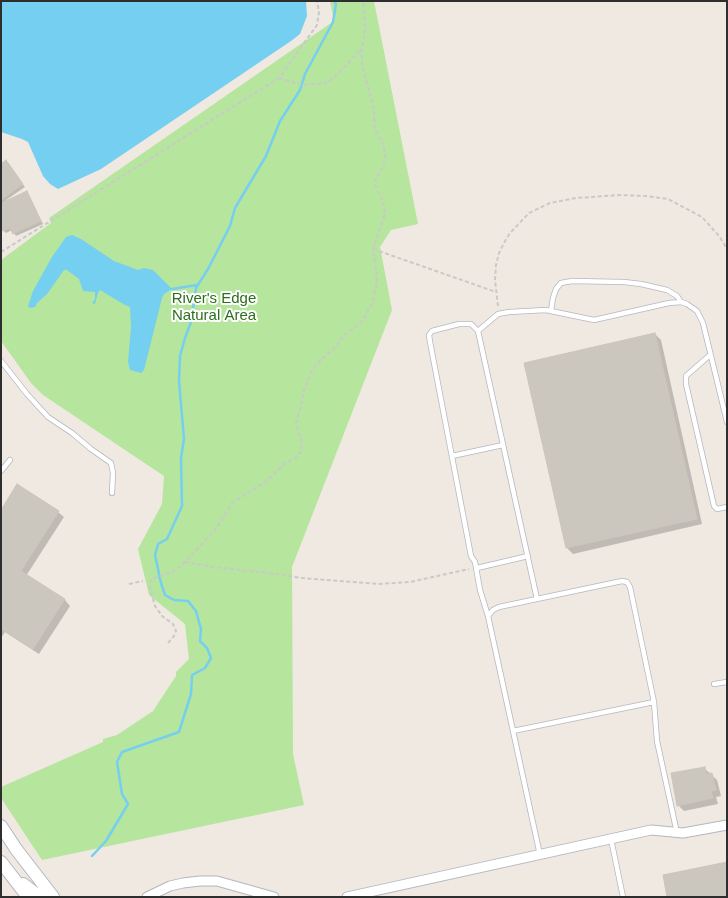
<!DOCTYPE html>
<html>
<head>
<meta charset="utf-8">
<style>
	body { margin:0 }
	#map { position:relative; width:728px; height:898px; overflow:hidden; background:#efe9e1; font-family:Helvetica,sans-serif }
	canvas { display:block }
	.frame { position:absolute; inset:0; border:2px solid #2e2e2e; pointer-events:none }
</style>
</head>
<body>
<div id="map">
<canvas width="728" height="898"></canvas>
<div class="frame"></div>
</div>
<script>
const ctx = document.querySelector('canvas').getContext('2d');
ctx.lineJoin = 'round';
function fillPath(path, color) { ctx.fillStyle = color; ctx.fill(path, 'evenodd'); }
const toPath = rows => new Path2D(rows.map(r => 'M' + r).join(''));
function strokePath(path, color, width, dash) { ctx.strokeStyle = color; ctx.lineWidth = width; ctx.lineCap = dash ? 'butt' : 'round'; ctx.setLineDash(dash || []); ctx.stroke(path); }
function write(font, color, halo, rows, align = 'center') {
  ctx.font = font + ' Helvetica,sans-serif'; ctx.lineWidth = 4; ctx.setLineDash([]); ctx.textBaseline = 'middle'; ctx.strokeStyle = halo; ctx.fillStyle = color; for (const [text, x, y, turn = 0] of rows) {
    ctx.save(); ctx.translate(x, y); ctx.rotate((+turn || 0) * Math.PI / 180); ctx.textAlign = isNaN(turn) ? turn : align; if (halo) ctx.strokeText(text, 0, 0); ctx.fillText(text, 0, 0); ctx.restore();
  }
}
fillPath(toPath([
	[330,1,374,1,418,224,391,230,380,247,392,310,292,567,293,754,304,805,42,860,1,798,1,787,103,742,103,739,117,735,153,711,176,676,176,672,189,659,185,624,149,595,138,549,162,504,164,476,43,395,31,383,1,341,1,260,51,223,49,218,334,21]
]), '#b6e59e');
fillPath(toPath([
	[1,1,306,1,307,16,300,34,291,41,101,169,58,189,50,184,43,176,28,142,22,139,1,132],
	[72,235,81,239,114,261,138,270,144,268,153,270,172,289,164,294,162,298,144,370,141,373,130,370,128,362,131,327,130,307,125,305,100,290,98,293,95,304,92,303,95,299,95,292,83,291,79,279,67,270,64,270,47,294,37,303,35,307,30,308,28,306,33,291,52,257,66,237]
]), '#75cff0');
fillPath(toPath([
	[8,164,25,187,6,200,7,201,27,192,43,224,16,236,12,230,6,233,4,231,1,207,1,165],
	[655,334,661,340,702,524,573,554,567,548,525,364],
	[1,512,58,512,64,517,26,576,65,600,70,606,39,654,5,632,1,638],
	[704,768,717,780,721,796,716,797,718,804,684,811,678,805]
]), '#0003');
strokePath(toPath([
	[172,289,197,285],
	[92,856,106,841,128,804,122,794,117,762,122,752,179,732,191,694,192,675,205,668,211,658,207,648,200,641,201,629,196,611,188,601,174,600,165,595,161,583,155,555,158,544,167,539,182,506,181,458,184,439,179,381,180,356,185,338,191,322,196,288,208,269,230,226,235,208,266,156,280,121,300,90,305,74,333,22,336,4,334,1]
]), '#75cff0', 2.5);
const building = toPath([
	[6,160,23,184,1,200,1,164,6,160],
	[27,191,41,221,13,234,10,228,3,231,1,228,1,203,27,191],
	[655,333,697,519,566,548,524,363,655,333],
	[17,484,59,511,21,571,65,599,33,649,1,629,1,510,17,484],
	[705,767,706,774,712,773,716,790,711,791,713,798,677,806,671,773,705,767],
	[727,862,727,897,667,897,663,875,727,862]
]);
fillPath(building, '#cbc7bf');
strokePath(building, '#cbc5ba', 1);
const lane = toPath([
	[551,311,553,298,556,289,561,283,572,281,624,282,641,284,667,290,677,296,681,302],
	[478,331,498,314,509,312,546,310,594,320,669,303,681,302,687,304,697,311,703,323,727,422],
	[710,355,686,376,686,384,714,506,717,509,727,507],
	[1,361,27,394,48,417,72,433,91,449,111,463,113,473,112,493],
	[452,456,503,445],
	[1,471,10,460],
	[477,568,528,556],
	[488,616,480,590,475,562,471,556,430,342,429,335,432,331,459,324,471,324,478,331,537,599],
	[714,684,727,682],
	[513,731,654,702],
	[611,839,623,897],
	[540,855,488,616,493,610,499,607,622,581,627,582,630,587,654,702,657,741,677,833]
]);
const street = toPath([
	[147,897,170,886,183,883,200,881,217,881,274,897],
	[347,897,651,830,683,833,727,825]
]);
const secondary = toPath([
	[1,826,16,849,53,897],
	[1,862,28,897],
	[23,884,40,897]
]);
strokePath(lane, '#b4b7c1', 6);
strokePath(street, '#b4b7c1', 11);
strokePath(secondary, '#b4b7c1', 14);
strokePath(toPath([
	[279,78,302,85,327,83,340,72,361,49],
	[373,249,496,292],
	[1,252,279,78,317,25,319,12,317,1],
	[498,306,495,280,496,265,499,253,504,243,510,233,529,213,550,203,576,198,620,195,646,196,668,199,702,217,720,237,727,249],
	[185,562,214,567,268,573,302,578,378,584,410,582,469,569],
	[129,584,143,581],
	[168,643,174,636,176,631,173,624,162,616,155,606,150,588,150,582,152,579,174,571,181,566,216,529,232,503,268,480,284,464,295,458,301,452,302,443,296,423,303,399,304,390,311,373,316,365,336,346,344,335,361,323,372,304,376,287,377,279,373,249,385,214,383,201,375,185,376,178,382,169,385,160,384,146,375,130,374,110,363,68,361,49,364,41,365,27,363,1]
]), '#c9c9c9', 2, [4, 2.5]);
strokePath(lane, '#fff', 4.5);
strokePath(street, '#fff', 9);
strokePath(secondary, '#fff', 12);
write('15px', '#2c6e1b', '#fff', [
	["River's Edge",214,299],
	["Natural Area",214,316]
]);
</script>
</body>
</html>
